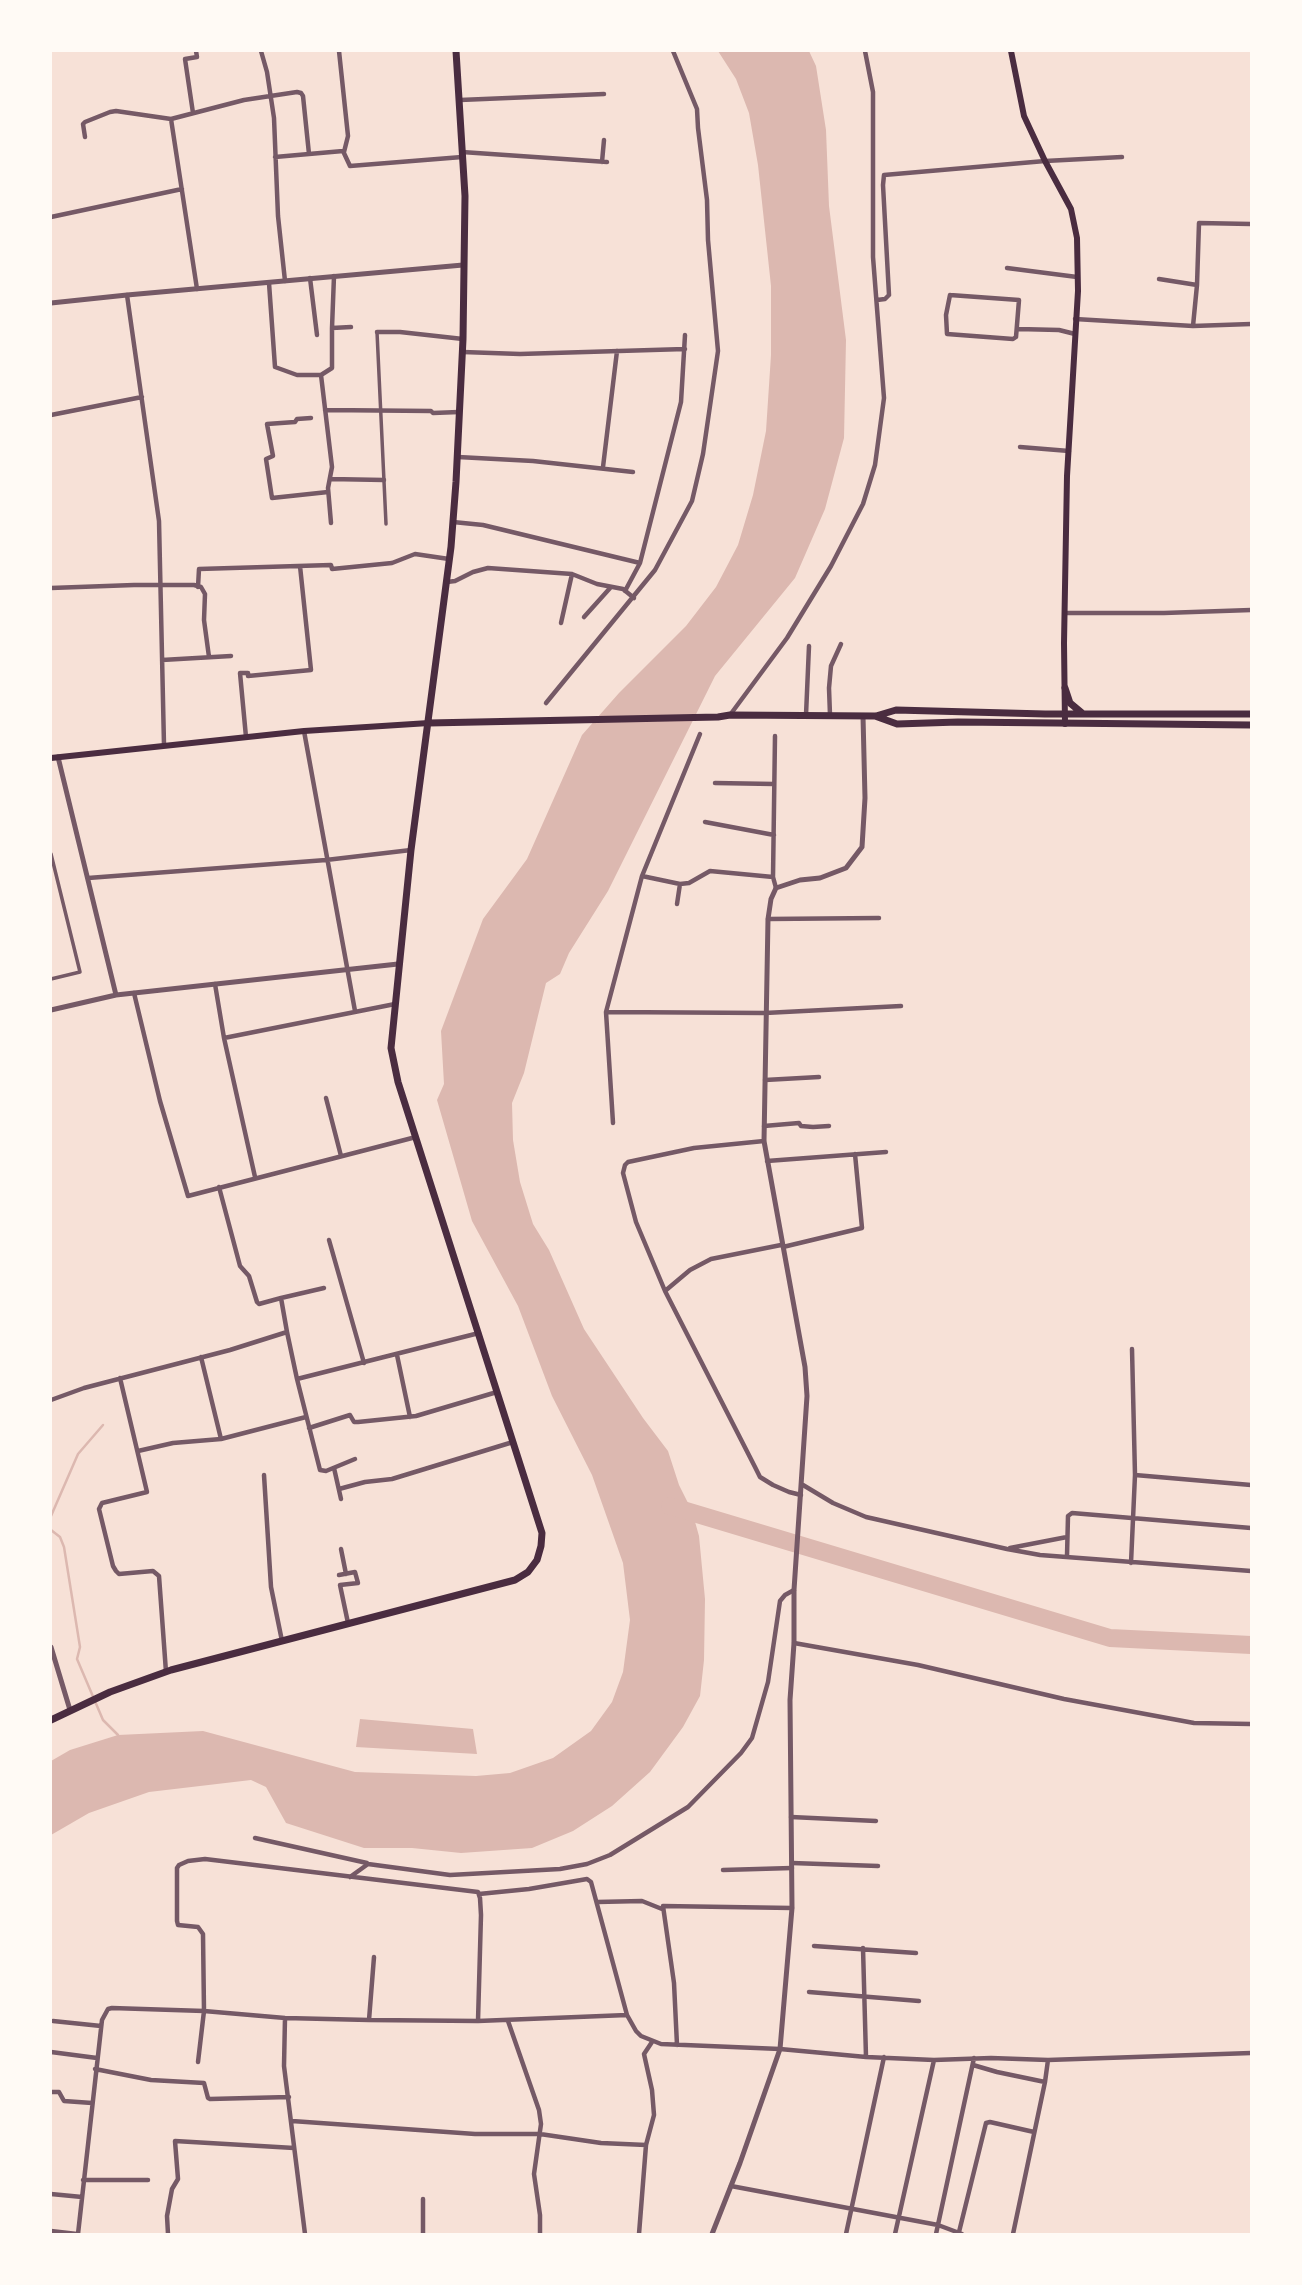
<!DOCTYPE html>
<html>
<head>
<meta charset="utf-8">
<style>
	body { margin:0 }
	#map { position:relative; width:1302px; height:2285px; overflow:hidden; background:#f7e1d7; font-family:Quicksand,sans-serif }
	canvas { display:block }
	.frame { position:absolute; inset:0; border:52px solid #fffaf5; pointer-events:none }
</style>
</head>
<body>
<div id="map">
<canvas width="1302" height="2285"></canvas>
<div class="frame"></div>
</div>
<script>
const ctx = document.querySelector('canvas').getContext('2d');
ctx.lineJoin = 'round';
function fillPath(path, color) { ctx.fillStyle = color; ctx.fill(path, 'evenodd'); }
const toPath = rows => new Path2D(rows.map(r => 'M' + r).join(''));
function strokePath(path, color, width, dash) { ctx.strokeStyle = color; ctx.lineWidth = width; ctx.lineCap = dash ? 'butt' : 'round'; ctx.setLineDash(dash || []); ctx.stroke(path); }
fillPath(toPath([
	[718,51,809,51,816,66,826,130,829,206,846,340,844,438,825,509,795,578,715,676,608,891,569,953,560,974,546,983,524,1073,512,1103,513,1140,520,1182,533,1224,549,1250,584,1329,643,1418,668,1451,679,1485,692,1511,699,1536,705,1599,704,1660,700,1696,683,1727,650,1772,612,1806,573,1831,532,1848,461,1853,412,1848,364,1848,286,1823,266,1787,251,1780,149,1792,89,1813,51,1835,51,1761,70,1750,118,1735,203,1731,355,1772,476,1776,510,1773,553,1758,591,1731,612,1702,623,1672,630,1620,623,1563,592,1475,552,1396,518,1306,472,1221,437,1100,444,1084,441,1031,483,919,527,859,582,735,619,693,686,626,716,587,738,545,753,495,766,431,771,355,771,286,758,165,749,113,736,79],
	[360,1719,473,1729,477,1754,356,1747]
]), '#dcb8b0');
strokePath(toPath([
	[51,1516,78,1454,103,1425],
	[51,1530,60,1537,64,1547,80,1647,77,1659,103,1720,118,1735]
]), '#dcb8b0', 2.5);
strokePath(toPath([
	[670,1506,1110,1638,1251,1645]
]), '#dcb8b0', 18);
strokePath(toPath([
	[377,332,386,524],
	[51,854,80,972,51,979]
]), '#755966', 3.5);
strokePath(toPath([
	[261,51,267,72,274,118,278,216,285,281],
	[339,51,348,136,344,152],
	[460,100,604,94],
	[193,113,185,59,197,57,196,51],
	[171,119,197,289],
	[85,137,83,124,85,122,110,112,116,111,171,119,244,100,297,92,301,93,303,96,309,154],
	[462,152,607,162],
	[275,157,343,151,350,166,462,157],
	[602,162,604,140],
	[51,217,182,189],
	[1007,268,1077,277],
	[334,276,332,328,351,327],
	[310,278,317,335],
	[1159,279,1197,285,1193,326],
	[269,283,275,367,297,375,321,375],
	[1197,285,1199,223,1251,224],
	[127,295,159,521,164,745],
	[950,295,1019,300,1016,337,1013,339,947,334,946,315,950,295],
	[877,300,885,299,889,295,883,185,884,175,1045,161,1122,157],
	[1075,319,1193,326,1251,324],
	[1018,329,1059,330,1075,334],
	[377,332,400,332,463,339],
	[463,352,520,354,685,349],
	[321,375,332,467,328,488,331,523],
	[321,375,332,368,332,328],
	[325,410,431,411,433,413,459,412],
	[51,415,142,397],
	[311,418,297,419,295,422,267,424,273,456,266,459,272,498,328,492],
	[1020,447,1069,451],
	[458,457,533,461,633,472],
	[603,467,617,351],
	[330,479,384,480],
	[453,522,483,525,640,563],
	[447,582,455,581,473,572,488,568,572,574,597,584,623,589,634,598],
	[198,587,199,569,331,565,332,569,392,563,415,554,449,559],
	[51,588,134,585,194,585,201,587,205,594,204,620,209,657],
	[625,591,640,563,681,402,685,335],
	[1065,613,1164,613,1251,610],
	[584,617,611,587],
	[561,623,572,574],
	[162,660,231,656],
	[546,703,655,570,692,501,703,454,718,351,708,240,707,200,698,128,697,109,673,51],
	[730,715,787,638,831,566,863,504,875,465,884,398,873,257,873,92,865,51],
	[806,715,809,646],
	[830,715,829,688,831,666,841,644],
	[304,731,355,1011],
	[775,736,773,877,776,888],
	[246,737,240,673,248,673,248,676,311,670,300,566],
	[715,783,774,784],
	[705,822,774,835],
	[642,876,680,884,689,883,710,871,773,877],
	[88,878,326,860,411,850],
	[677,904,680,884],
	[768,919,879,918],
	[215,984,224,1038,395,1004],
	[134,993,160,1101,188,1196,416,1137],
	[606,1012,765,1013,901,1006],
	[224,1038,255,1177],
	[765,1080,819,1077],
	[326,1098,341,1156],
	[613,1123,606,1012,642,876,700,734],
	[764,1126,799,1123,801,1126,813,1127,829,1126],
	[764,1141,694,1148,628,1162,625,1165,623,1173,636,1222,665,1291,755,1467,760,1477,773,1485,789,1492,801,1495],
	[767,1161,886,1152],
	[219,1187,240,1266,249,1276,257,1302,259,1304,281,1298,287,1332],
	[329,1240,364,1363],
	[783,1247,862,1228,855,1154],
	[665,1291,690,1270,711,1259,781,1245],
	[281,1298,324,1288],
	[397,1355,410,1417],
	[201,1357,221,1439],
	[120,1378,147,1492,102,1503,99,1509,113,1566,116,1571,119,1574,153,1571,159,1576,166,1672],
	[297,1379,320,1470,326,1471,355,1459],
	[51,1400,84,1388,230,1350,287,1332,297,1379,479,1333],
	[309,1428,350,1415,354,1422,358,1422,416,1416,497,1392],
	[138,1451,173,1443,221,1439,306,1417],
	[334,1468,341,1499],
	[264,1475,271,1587,282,1641],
	[1135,1475,1251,1485],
	[803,1485,833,1503,866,1517,1007,1549,1040,1555,1251,1571],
	[339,1489,365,1482,392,1479,513,1442],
	[1010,1548,1067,1537],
	[341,1549,346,1574],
	[1067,1556,1068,1516,1072,1513,1251,1528],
	[1131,1563,1135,1475,1132,1349],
	[339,1575,355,1572,358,1583,340,1585,348,1623],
	[794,1643,918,1665,1064,1699,1194,1723,1251,1724],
	[791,1817,876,1821],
	[255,1838,367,1863],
	[792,1863,878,1866],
	[723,1870,792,1868],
	[350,1877,368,1864,450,1875,560,1869,587,1864,610,1855,688,1807,741,1753,752,1738,768,1682,780,1601,785,1595,794,1590],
	[479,1894,529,1889,587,1879,591,1882,627,2015],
	[597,1902,642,1901,662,1909],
	[814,1946,916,1953],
	[863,1948,866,2057],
	[809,1992,919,2001],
	[285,2018,284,2066,305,2234],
	[369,2020,374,1957],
	[53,2021,101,2026],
	[508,2021,539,2110,541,2124,534,2174,540,2215,540,2234],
	[677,2045,674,1983,663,1906,792,1908],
	[51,2052,97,2058],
	[198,2062,204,2011,203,1934,198,1927,178,1925,177,1921,177,1868,179,1865,188,1861,205,1859,478,1892,480,1898,481,1915,478,2021],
	[973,2065,997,2072,1045,2082,1048,2060],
	[95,2069,151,2080,204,2083,208,2098,210,2099,289,2097],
	[51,2092,59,2092,64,2101,92,2103],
	[292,2121,475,2134,540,2134,601,2143,646,2145],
	[83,2180,148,2180],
	[731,2186,938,2225,962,2234],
	[51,2194,82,2197],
	[51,2231,77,2234],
	[959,2232,986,2123,990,2122,1034,2132],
	[78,2234,102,2020,108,2009,112,2008,204,2011,285,2018,369,2020,478,2021,627,2015,636,2031,641,2036,661,2044,780,2049,866,2057,934,2060,991,2058,1048,2060,1251,2053],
	[168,2234,167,2216,172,2189,178,2179,175,2141,294,2148],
	[423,2234,423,2199],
	[639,2234,646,2145,654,2115,652,2090,644,2054,652,2042],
	[846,2234,884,2057],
	[895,2234,934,2060],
	[936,2234,974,2058],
	[1013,2234,1045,2082]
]), '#755966', 4.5);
strokePath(toPath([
	[51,303,127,295,463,265],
	[58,757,116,995],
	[51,1010,116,995,398,964],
	[51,1647,70,1710],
	[712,2234,740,2163,780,2049,792,1908,790,1700,794,1643,794,1590,807,1396,805,1367,764,1141,768,919,771,899,776,888,800,880,820,878,846,868,862,847,865,798,863,716]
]), '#755966', 5);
strokePath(toPath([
	[1011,51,1024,116,1045,161,1071,209,1077,238,1078,291,1067,476,1064,643,1065,724],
	[51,758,304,731,429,723]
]), '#4a2c40', 6);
strokePath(toPath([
	[1065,688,1070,703,1082,713],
	[876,716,896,710,1045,714,1251,714],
	[429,723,718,717,730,715,875,716,897,724,958,722,1251,725],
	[51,1720,110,1692,171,1670,515,1580,528,1572,537,1560,541,1546,542,1533,398,1082,391,1048,411,850,451,547,456,482,463,339,465,196,456,51]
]), '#4a2c40', 7);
</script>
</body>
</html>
